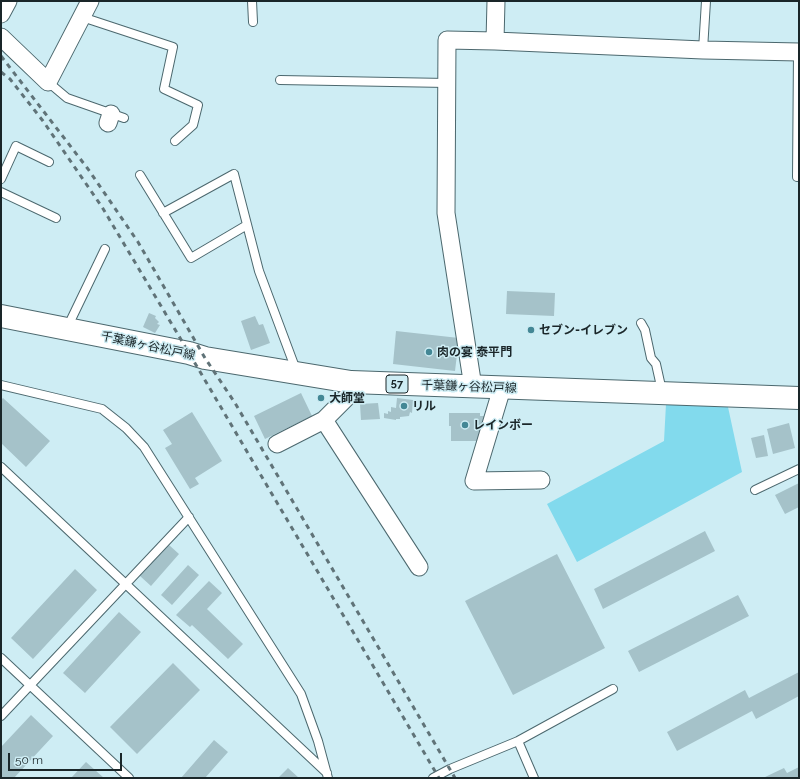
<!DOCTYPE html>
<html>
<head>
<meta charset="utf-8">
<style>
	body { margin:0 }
	#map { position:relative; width:800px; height:779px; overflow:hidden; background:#ceedf4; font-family:Raleway,sans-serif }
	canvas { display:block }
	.frame { position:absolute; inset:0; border:2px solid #1a2629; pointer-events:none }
	.scale { position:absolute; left:8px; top:753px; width:114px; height:18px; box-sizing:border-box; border:2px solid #1a2629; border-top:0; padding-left:5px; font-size:12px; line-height:14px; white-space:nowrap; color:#1a2629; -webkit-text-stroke:3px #ceedf4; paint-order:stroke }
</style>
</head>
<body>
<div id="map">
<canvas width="800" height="779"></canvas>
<div class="frame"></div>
<div class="scale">50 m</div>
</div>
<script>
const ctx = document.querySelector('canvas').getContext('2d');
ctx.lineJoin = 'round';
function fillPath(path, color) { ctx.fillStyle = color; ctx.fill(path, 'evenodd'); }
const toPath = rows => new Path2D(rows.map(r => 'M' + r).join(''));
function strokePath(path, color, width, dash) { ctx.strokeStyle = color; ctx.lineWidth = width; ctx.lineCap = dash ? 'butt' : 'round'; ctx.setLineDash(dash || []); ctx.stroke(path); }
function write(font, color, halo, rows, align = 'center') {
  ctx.font = font + ' Raleway,"Noto Sans JP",sans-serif'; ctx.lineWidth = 3; ctx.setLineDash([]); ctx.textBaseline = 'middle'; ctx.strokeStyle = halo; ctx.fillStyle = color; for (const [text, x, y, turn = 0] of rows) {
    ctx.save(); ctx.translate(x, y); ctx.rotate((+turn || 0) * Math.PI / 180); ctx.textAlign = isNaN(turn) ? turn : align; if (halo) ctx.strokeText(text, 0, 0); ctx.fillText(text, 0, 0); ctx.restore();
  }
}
fillPath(toPath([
	[666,404,728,407,742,472,577,562,547,504,664,441]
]), '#82daed');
fillPath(toPath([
	[507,291,555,293,554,316,506,314],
	[149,313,156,316,155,318,159,322,157,324,160,325,155,333,143,327],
	[255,316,259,325,263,324,270,343,251,350,241,321],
	[396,331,459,338,455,371,393,364],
	[301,393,312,416,265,439,254,416],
	[3,398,50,441,26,467,1,443,1,400],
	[397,398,413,400,412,413,410,412,409,416,400,417,400,419,396,419,396,420,384,418,384,413,388,414,388,411,391,412,391,407,396,408],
	[378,403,380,419,361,420,360,404],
	[192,412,222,461,195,478,199,484,190,489,165,448,172,444,163,430],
	[449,413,480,413,480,416,487,416,479,441,451,441,451,426,449,426],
	[789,423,795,448,773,454,767,429],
	[764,435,768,456,756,458,751,438],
	[799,483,799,507,785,514,775,495],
	[705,531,715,551,603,609,594,589],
	[169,545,179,554,151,586,140,576],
	[557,554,605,648,513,695,465,601],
	[188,565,199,575,172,605,161,595],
	[75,569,97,590,33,659,11,638],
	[209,581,222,593,207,609,243,644,228,659,192,625,190,627,176,615],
	[738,595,749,616,639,672,628,651],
	[119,612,141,632,85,693,63,673],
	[173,663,200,690,137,754,110,727],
	[799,672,799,696,756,719,752,711,677,751,667,732,745,690,749,698],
	[31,715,53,736,14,778,1,778,1,747],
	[214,740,228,752,205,778,181,778],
	[86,762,104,778,71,778],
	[799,767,799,778,763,778,784,768,787,773],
	[288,768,299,778,278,778]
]), '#a5c2c9');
const service = toPath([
	[252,1,253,22],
	[82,17,173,47,164,89,198,105,193,125,175,141],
	[703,50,706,1],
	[280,80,447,83],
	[48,82,67,98,124,118],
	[140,175,191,258,247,225],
	[797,177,798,52],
	[1,179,16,146,49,162],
	[1,192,56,218],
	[163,213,234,174,259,271,296,370],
	[641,323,645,330,651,358,656,364,662,391],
	[67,328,105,249],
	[1,385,102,409,126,428,144,447,301,694,318,741,328,778],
	[1,467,327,773],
	[755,490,799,469],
	[1,658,129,778],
	[1,716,189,517],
	[518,741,534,778],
	[433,778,450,769,518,741,613,689]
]);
const minor = toPath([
	[1,14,8,1],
	[1,37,48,82,90,1],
	[495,41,496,1],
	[108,123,111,114],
	[473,387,446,213,447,40,495,41,703,50,799,52],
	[502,388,474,481,541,480],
	[324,420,419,567],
	[277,444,324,420,348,396,355,382]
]);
const primary = toPath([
	[1,316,189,353,205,358,351,382,799,398]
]);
strokePath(service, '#4c686e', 10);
strokePath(minor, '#4c686e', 19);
strokePath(primary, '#4c686e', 24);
strokePath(service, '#fff', 8);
strokePath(minor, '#fff', 17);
strokePath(primary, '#fff', 22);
strokePath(toPath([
	[1,56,88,169,138,242,205,358,235,403,455,778],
	[1,72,10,79,43,121,102,207,189,353,439,778]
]), '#607378', 3, [5, 5]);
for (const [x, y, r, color] of [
	[531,330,4,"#438795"],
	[429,352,4,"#438795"],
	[321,398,4,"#438795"],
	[404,406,4,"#438795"],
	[465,425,4,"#438795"]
]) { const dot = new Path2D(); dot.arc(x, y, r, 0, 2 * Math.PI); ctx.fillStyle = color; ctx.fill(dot); strokePath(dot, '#ceedf4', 1.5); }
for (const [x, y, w] of [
	[397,384,22]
]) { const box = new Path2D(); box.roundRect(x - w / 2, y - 9, w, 18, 3); ctx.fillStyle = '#ceedf4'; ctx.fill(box); strokePath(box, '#1a2629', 1); }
write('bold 11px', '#1a2629', null, [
	["57",397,384]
]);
write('bold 12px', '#1a2629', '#ceedf4', [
	["セブン-イレブン",539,330],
	["肉の宴 泰平門",437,352],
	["大師堂",329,398],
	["リル",412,406],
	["レインボー",473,425]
], 'left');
write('12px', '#1a2629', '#ceedf4', [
	["千葉鎌ヶ谷松戸線",148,346,12],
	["千葉鎌ヶ谷松戸線",469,387,2]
]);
</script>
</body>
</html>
